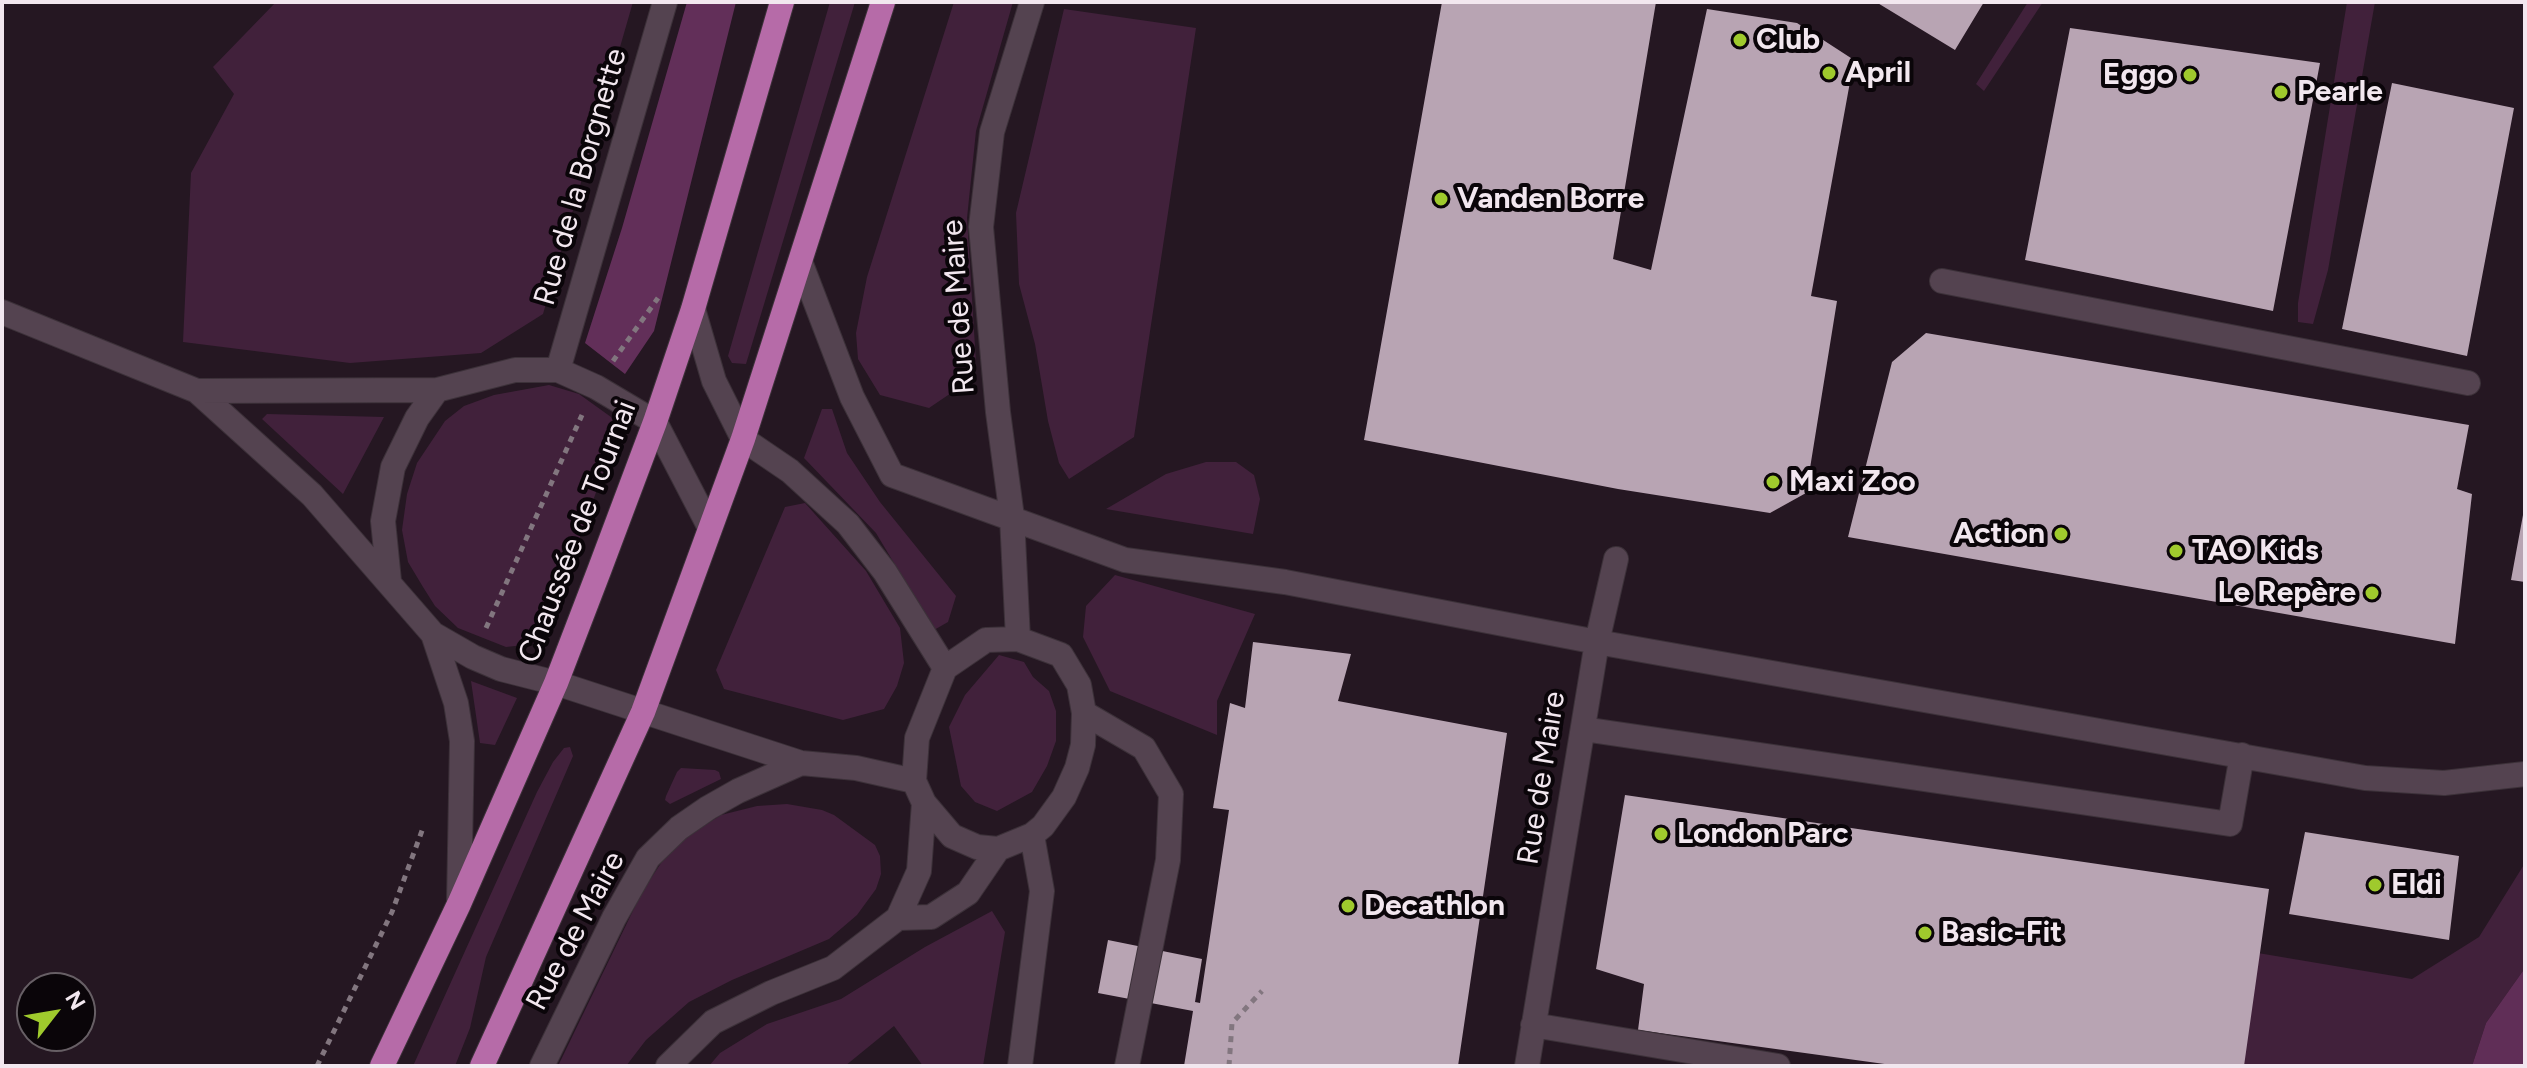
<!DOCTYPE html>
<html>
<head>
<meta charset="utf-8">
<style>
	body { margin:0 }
	#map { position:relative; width:2527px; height:1068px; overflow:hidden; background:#251722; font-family:Figtree,sans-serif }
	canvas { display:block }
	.frame { position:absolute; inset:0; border:4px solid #f2e7ef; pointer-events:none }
	.north { position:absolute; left:16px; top:972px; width:80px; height:80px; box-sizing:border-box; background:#0a0509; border:2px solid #675f65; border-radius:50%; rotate:59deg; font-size:22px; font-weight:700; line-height:32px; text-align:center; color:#f2e7ef }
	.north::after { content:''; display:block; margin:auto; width:28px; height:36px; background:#9fca2d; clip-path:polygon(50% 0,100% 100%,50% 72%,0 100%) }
</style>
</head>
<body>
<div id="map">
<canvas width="2527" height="1068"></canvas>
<div class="frame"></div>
<div class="north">N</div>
</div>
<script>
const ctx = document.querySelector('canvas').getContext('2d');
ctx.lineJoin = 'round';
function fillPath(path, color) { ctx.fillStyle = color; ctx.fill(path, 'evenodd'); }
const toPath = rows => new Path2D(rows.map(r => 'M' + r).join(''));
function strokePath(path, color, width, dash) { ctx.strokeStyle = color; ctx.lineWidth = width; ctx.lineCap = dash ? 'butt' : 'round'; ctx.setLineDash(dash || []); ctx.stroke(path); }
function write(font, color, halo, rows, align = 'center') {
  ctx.font = font + ' Figtree,sans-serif'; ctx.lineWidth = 8; ctx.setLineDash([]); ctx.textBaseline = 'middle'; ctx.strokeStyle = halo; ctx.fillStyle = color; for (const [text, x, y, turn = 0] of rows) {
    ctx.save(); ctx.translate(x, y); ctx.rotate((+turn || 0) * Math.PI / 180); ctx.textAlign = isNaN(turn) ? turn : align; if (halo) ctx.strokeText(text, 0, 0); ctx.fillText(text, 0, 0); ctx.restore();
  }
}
fillPath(toPath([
	[276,2,633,2,543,314,481,353,350,363,183,342,191,173,234,94,213,67],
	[830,2,855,2,746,364,732,363,728,356],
	[954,2,1013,2,976,131,967,218,976,363,960,387,929,408,880,395,858,359,856,333,867,277],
	[2028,2,2043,2,1984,91,1976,84],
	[2347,2,2375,2,2328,270,2313,324,2298,322,2298,303],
	[1064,9,1196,28,1134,437,1069,479,1059,463,1048,421,1035,344,1019,284,1016,213],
	[549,385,579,394,611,417,618,431,542,643,506,647,458,628,435,606,423,587,408,562,402,530,407,494,417,463,445,421,464,406,494,395],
	[822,409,832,409,847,453,880,502,956,596,948,622,934,630,876,533,804,458],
	[267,414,384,417,343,494,262,419],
	[1206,462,1236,462,1254,475,1260,499,1253,534,1106,509,1166,474],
	[805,503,866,571,900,628,904,663,897,686,884,709,843,720,724,689,716,670,785,507],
	[1115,575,1255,614,1217,701,1217,735,1110,691,1083,637,1086,606],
	[999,655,1024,662,1033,677,1049,691,1056,711,1056,741,1047,766,1032,792,997,811,975,802,961,786,949,727,965,695],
	[471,681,517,698,495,745,480,743],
	[570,747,573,756,486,957,470,1028,455,1066,413,1066,537,792,553,762,564,748],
	[681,768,715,770,719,772,721,779,670,804,665,800,666,796,677,772],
	[787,804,822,810,834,815,875,845,880,856,881,874,876,889,857,915,829,939,732,980,689,1002,646,1040,626,1066,558,1066,642,892,663,860,683,839,721,815,757,806],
	[2525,863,2525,968,2486,1023,2472,1066,2236,1066,2252,952,2412,979,2479,937],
	[992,911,1005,932,983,1066,923,1066,894,1026,845,1066,709,1066,720,1053,767,1024,841,999,925,947]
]), '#41213b');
fillPath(toPath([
	[687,2,736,2,654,331,625,374,585,343,622,228]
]), '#622f59');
fillPath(toPath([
	[2525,968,2525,1066,2472,1066,2486,1023]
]), '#602e57');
fillPath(toPath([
	[1442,2,1656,2,1613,259,1651,270,1707,9,1797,23,1854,60,1811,296,1837,301,1806,493,1770,513,1618,489,1364,440],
	[1876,2,1984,2,1955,50],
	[2070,28,2320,63,2273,311,2025,260],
	[2392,83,2514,108,2467,356,2342,329],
	[1926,333,2469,425,2457,489,2472,494,2455,644,1848,537,1892,362],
	[2523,515,2525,515,2525,582,2511,580],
	[1253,642,1351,654,1338,701,1507,733,1458,1066,1184,1066,1193,1011,1098,993,1108,940,1202,959,1195,1002,1200,1003,1229,810,1213,808,1230,703,1245,708],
	[1625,795,2269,889,2244,1066,1899,1066,1638,1030,1644,984,1596,969],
	[2305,832,2459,856,2449,940,2289,914]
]), '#b8a4b3');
const minor = toPath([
	[801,264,852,397,892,475,1125,560,1285,582,1597,642,2365,778,2444,783,2525,774],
	[1942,281,2468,383],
	[693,309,714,381,743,439,790,471,848,524,885,572,945,668],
	[2,312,197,391,312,495,433,634,473,657,501,669,556,683,801,763,856,768,914,781],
	[558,370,665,2],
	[197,391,437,390,515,370,558,370,596,387,655,422,710,528],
	[389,581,383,521,393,467,417,418,437,390],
	[433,634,456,703,462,741,459,903],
	[1018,639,1012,517,998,412,981,227,992,132,1032,2],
	[1018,639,1061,655,1079,685,1084,713,1083,745,1077,768,1064,797,1043,826,1032,835,998,849,977,847,952,836,924,803,914,781,917,738,945,668,986,640,1018,639],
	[1084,713,1144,748,1171,794,1168,860,1127,1066],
	[1583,729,2230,824,2242,755],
	[898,918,931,917,968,893,998,849],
	[1533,1025,1778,1066],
	[542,1066,614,918,648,858,679,828,708,808,738,791,801,763],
	[668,1066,713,1022,771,993,833,968,898,918,919,871,924,803],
	[1020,1066,1042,891,1032,835],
	[1527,1066,1597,642,1616,559]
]);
const major = toPath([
	[382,1066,459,904,556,683,599,571,655,422,693,309,782,2],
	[482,1066,643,712,743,439,883,2]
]);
strokePath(minor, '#3c3139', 26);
strokePath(major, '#3c3139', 26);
strokePath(toPath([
	[613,361,658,298],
	[486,628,582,415],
	[317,1066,392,912,423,828],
	[1229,1066,1232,1023,1262,991]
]), '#82767f', 5, [6, 6]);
strokePath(minor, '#544350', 24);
strokePath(major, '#b66ba8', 24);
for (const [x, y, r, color] of [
	[1740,40,8,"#9fca2d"],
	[1829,73,8,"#9fca2d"],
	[2190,75,8,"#9fca2d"],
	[2281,92,8,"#9fca2d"],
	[1441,199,8,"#9fca2d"],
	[1773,482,8,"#9fca2d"],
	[2061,534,8,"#9fca2d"],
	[2176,551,8,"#9fca2d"],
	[2372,593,8,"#9fca2d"],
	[1661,834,8,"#9fca2d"],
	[2375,885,8,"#9fca2d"],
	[1348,906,8,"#9fca2d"],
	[1925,933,8,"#9fca2d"]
]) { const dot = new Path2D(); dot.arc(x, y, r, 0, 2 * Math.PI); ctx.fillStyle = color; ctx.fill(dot); strokePath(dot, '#0a0509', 3); }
write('bold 30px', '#f2e7ef', '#0a0509', [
	["Club",1756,40],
	["April",1845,73],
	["Eggo",2174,75,"right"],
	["Pearle",2297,92],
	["Vanden Borre",1457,199],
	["Maxi Zoo",1789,482],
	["Action",2045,534,"right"],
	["TAO Kids",2192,551],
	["Le Repère",2356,593,"right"],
	["London Parc",1677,834],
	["Eldi",2391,885],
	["Decathlon",1364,906],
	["Basic-Fit",1941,933]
], 'left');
write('30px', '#f2e7ef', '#0a0509', [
	["Rue de la Borgnette",581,177,-74],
	["Rue de Maire",959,307,-94],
	["Chaussée de Tournai",578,532,-69],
	["Rue de Maire",1542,778,-81],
	["Rue de Maire",576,931,-62]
]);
</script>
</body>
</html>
